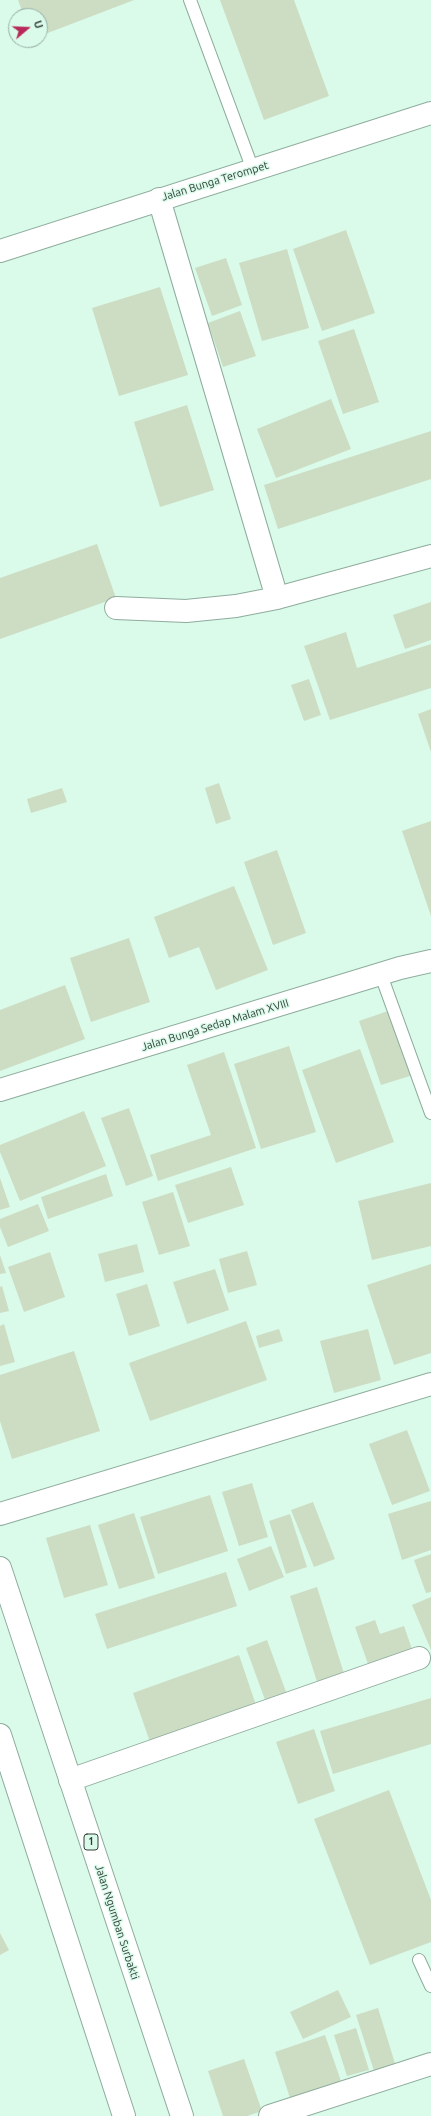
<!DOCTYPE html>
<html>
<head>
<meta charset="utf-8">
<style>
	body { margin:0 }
	#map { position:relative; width:431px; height:2116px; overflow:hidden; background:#dafaea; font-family:Ubuntu,sans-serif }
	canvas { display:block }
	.north { position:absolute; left:8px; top:8px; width:40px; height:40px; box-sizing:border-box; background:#dafaea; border:1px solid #97afa3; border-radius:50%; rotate:71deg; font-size:11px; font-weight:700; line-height:16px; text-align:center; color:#323f39 }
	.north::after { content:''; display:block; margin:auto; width:14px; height:18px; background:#b8295a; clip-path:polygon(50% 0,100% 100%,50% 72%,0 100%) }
</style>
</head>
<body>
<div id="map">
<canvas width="431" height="2116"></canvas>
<div class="north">U</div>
</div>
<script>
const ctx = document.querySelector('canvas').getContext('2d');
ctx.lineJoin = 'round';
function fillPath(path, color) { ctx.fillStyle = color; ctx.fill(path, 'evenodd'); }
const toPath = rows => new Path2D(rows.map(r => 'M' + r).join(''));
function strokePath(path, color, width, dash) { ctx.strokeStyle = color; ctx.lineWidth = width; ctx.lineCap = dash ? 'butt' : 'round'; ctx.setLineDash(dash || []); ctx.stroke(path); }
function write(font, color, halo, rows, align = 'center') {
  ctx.font = font + ' Ubuntu,sans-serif'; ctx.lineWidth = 3; ctx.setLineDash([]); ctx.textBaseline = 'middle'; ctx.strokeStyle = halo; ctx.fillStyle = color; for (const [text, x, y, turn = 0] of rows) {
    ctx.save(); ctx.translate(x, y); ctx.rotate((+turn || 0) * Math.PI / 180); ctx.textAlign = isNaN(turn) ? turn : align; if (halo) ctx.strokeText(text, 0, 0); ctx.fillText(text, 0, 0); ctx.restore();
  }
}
fillPath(toPath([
	[18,0,134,0,40,36,40,16,24,16],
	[220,0,294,0,329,96,264,120],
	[346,230,375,313,322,331,293,249],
	[287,249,309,328,262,341,239,263],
	[226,258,242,305,212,316,195,268],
	[160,287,188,375,119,396,92,308],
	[240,311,256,356,223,367,208,323],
	[354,329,379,402,343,414,318,341],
	[331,399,351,449,276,478,257,429],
	[187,405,214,490,160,507,134,422],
	[431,431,431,479,278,529,264,485],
	[97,544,116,598,0,639,0,578],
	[431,602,431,640,405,649,393,615],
	[346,632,357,668,431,644,431,688,330,720,304,646],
	[309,679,321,715,304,721,291,685],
	[431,709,431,752,418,714],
	[219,783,231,819,216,824,205,788],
	[62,788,67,802,31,813,27,799],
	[431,821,431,916,402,831],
	[277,850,306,933,273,945,244,862],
	[234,886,268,970,216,990,199,947,169,958,154,917],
	[129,938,150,1002,91,1022,70,958],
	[65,985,85,1039,0,1071,0,1010],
	[391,1010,413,1075,381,1085,359,1021],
	[289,1046,316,1132,261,1149,234,1064],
	[360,1049,394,1142,336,1163,302,1070],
	[224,1052,256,1148,158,1181,150,1155,211,1135,187,1065],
	[129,1108,153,1176,126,1186,101,1118],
	[84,1111,106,1166,20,1201,0,1152,0,1145],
	[231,1167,244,1205,188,1223,175,1185],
	[106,1174,113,1196,48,1219,41,1197],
	[0,1178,10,1207,0,1210],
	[431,1183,431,1246,372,1260,358,1201],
	[173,1192,190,1246,159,1255,142,1202],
	[38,1204,49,1231,8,1247,0,1227,0,1219],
	[137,1244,144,1272,105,1282,98,1254],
	[247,1251,257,1285,228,1293,219,1259],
	[50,1252,65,1297,24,1312,8,1267],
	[0,1255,6,1273,0,1274],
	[431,1264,431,1353,394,1365,367,1285],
	[215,1269,229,1310,187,1324,173,1282],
	[147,1284,160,1326,129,1336,116,1294],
	[2,1286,9,1311,0,1313,0,1287],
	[246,1321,267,1380,150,1421,129,1363],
	[4,1324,15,1362,0,1366,0,1326],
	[279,1329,283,1341,259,1348,256,1336],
	[368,1329,381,1380,334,1393,320,1341],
	[74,1351,100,1431,12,1459,0,1421,0,1375],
	[407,1430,430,1491,392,1505,369,1444],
	[252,1483,268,1537,239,1546,222,1492],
	[210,1495,228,1551,158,1574,140,1517],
	[431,1501,431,1550,402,1560,388,1514],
	[313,1502,335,1559,314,1567,291,1510],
	[134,1513,155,1578,119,1589,98,1525],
	[290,1514,307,1567,286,1574,269,1521],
	[90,1525,108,1585,64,1598,46,1538],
	[271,1546,284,1577,249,1591,237,1559],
	[431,1554,431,1592,426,1593,414,1560],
	[226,1572,237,1606,107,1649,95,1614],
	[317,1587,345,1677,318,1685,290,1596],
	[431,1597,431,1650,412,1605],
	[375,1620,380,1634,404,1626,412,1649,368,1664,355,1627],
	[267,1640,289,1700,268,1708,246,1648],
	[239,1655,256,1705,150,1742,133,1693],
	[431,1698,431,1744,333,1774,320,1731],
	[314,1729,335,1791,298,1804,276,1742],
	[389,1790,431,1900,431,1942,370,1965,314,1819],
	[0,1933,9,1950,0,1955],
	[338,1990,351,2017,303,2039,290,2012],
	[378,2008,397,2070,376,2077,356,2015],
	[356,2028,369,2070,347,2076,334,2035],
	[325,2035,342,2084,291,2101,275,2052],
	[244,2059,262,2111,247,2116,223,2116,208,2071]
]), '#cdddc3');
const lane = toPath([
	[190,0,253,170],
	[381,975,431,1113],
	[419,1960,431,1986]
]);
const street = toPath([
	[159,199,277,598,431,556],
	[116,608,186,611,236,606,277,598],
	[0,1090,400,968,431,961],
	[0,1514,431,1384],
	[70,1780,419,1658],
	[270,2116,431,2064]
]);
const secondary = toPath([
	[0,251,431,113]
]);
const highway = toPath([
	[0,1568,182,2116],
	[0,1735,124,2116]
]);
strokePath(lane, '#8eac9d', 14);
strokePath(street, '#8eac9d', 24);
strokePath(secondary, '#8eac9d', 24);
strokePath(highway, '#8eac9d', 24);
strokePath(lane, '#fff', 12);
strokePath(street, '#fff', 22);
strokePath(secondary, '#fff', 22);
strokePath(highway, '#fff', 22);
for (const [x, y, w] of [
	[91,1842,14]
]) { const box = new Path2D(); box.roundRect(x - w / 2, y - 8, w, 16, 3); ctx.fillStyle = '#dafaea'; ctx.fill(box); strokePath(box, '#323f39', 1); }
write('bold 10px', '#323f39', null, [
	["1",91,1842]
]);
write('11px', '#323f39', '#dafaea', [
	["Jalan Bunga Terompet",215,181,-17],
	["Jalan Bunga Sedap Malam XVIII",215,1025,-17],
	["Jalan Ngumban Surbakti",117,1922,72]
]);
</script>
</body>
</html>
